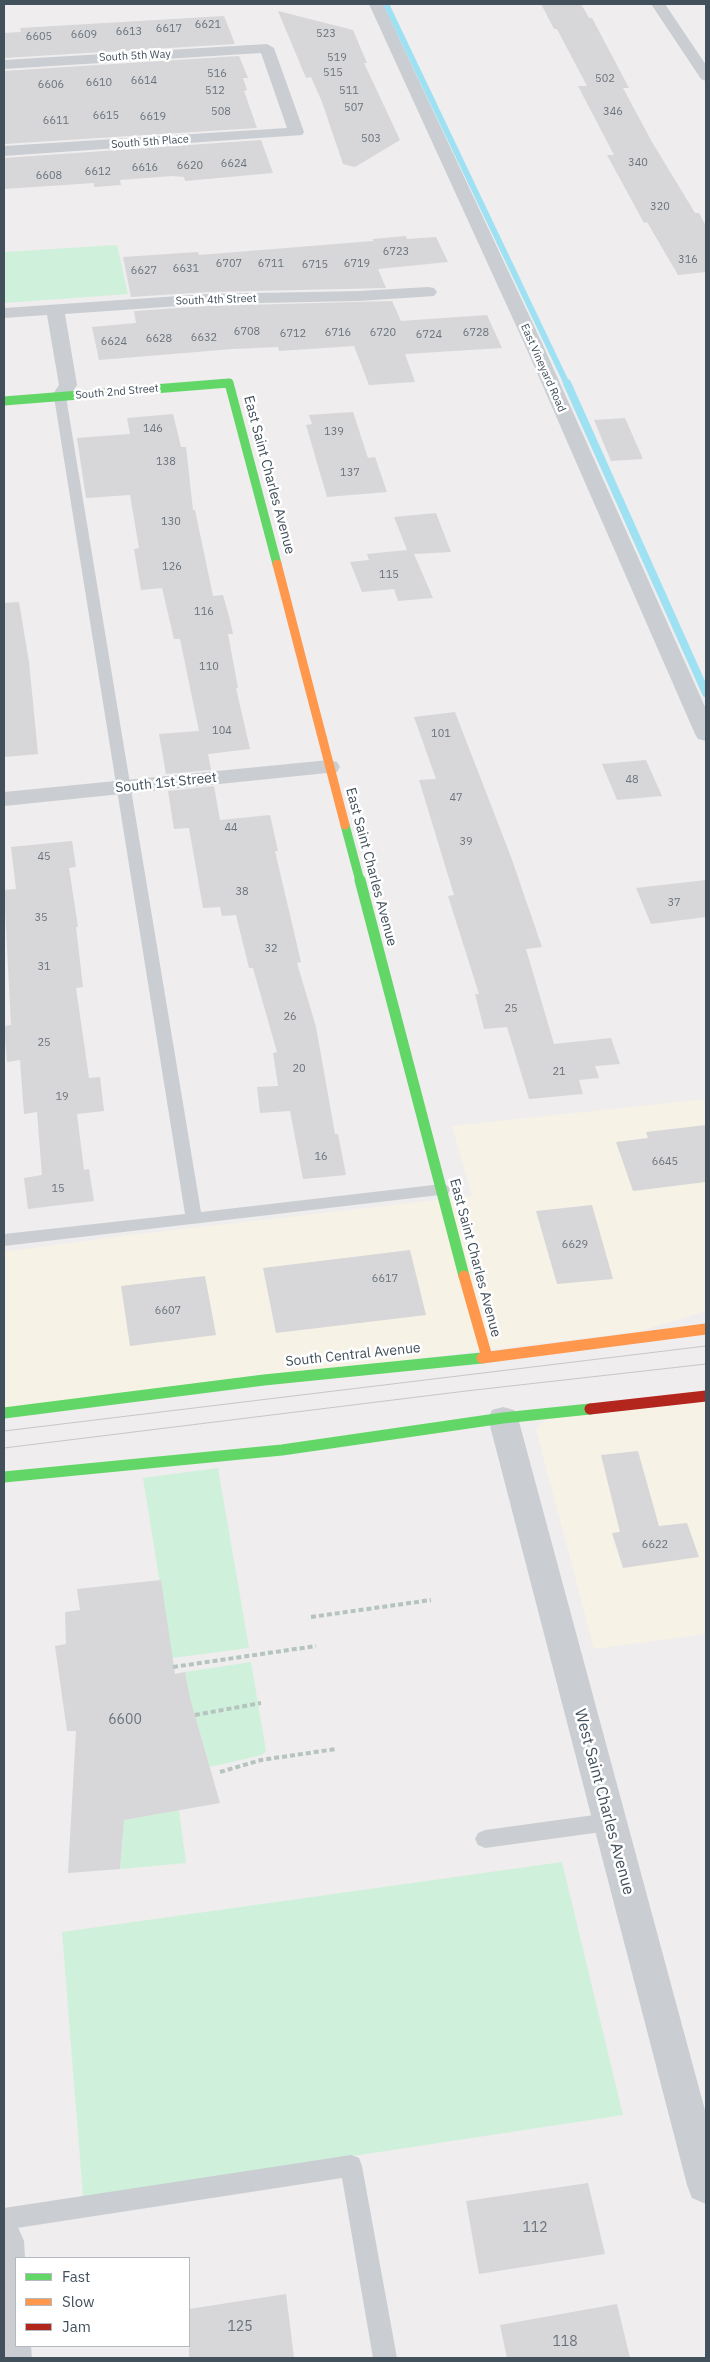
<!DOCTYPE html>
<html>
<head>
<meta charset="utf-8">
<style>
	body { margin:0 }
	#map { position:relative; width:710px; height:2362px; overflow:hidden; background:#efeded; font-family:"IBM Plex Sans",sans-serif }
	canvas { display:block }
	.frame { position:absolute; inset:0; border:5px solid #42505c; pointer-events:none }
	.legend { position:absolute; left:15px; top:2257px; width:175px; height:90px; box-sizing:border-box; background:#fff; border:1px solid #b3b9be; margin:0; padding:6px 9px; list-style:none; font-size:15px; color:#42505c }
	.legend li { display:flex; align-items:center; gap:10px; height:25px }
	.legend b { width:25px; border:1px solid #b3b9be }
</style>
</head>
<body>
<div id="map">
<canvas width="710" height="2362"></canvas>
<div class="frame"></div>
<ul class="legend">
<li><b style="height:6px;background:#63d668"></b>Fast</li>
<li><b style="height:6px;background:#ff974d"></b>Slow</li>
<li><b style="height:6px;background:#b3261e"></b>Jam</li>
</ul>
</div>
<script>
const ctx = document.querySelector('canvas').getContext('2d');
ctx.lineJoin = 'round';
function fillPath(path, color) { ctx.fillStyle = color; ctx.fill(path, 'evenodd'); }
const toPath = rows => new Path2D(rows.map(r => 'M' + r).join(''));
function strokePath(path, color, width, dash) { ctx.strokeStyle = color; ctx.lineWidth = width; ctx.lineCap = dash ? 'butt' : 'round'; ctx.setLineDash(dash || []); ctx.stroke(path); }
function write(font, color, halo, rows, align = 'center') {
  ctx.font = font + ' "IBM Plex Sans",sans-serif'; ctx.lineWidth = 5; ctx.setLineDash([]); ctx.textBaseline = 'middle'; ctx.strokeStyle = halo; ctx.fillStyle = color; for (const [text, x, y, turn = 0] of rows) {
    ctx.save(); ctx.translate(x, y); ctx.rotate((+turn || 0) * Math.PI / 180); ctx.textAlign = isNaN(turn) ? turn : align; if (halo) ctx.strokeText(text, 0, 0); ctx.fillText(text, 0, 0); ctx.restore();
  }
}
fillPath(toPath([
	[706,1099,706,1311,640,1331,4,1410,4,1252,122,1236,472,1196,452,1126],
	[706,1395,706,1634,594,1649,536,1429,544,1421,558,1414]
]), '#f7f2e6');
fillPath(toPath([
	[117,245,128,294,4,303,4,252],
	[218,1468,249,1648,172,1658,143,1478],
	[251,1662,266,1751,262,1755,210,1767,189,1696,185,1672],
	[179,1810,186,1863,120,1869,124,1820],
	[562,1862,623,2115,83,2197,62,1932]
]), '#cff1db');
strokePath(toPath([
	[386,4,567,384]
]), '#9ee1f3', 6);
strokePath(toPath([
	[567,383,706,693]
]), '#9ee1f3', 8);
fillPath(toPath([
	[541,4,581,4,589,18,592,18,629,88,623,88,652,142,695,213,699,213,706,226,706,272,678,275,647,222,644,223,607,155,614,155,578,86,587,86,557,29,554,29],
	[278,11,353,30,367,63,364,63,400,140,355,167,343,164,322,102,311,77,306,78],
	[224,16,235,44,4,58,4,33,21,32,20,28],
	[239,56,248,78,243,78,247,90,244,91,257,128,4,144,4,71],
	[261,140,273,173,185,181,184,177,172,176,120,180,121,185,94,187,94,183,4,189,4,158],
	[406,236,407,239,436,237,448,262,378,269,386,288,208,292,131,297,123,257,198,252,199,255,373,241,373,239],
	[392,301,401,321,487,315,502,348,405,354,415,382,369,385,354,346,279,351,278,347,233,349,99,360,92,327,136,323,134,311,208,306],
	[353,412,368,458,375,457,387,492,327,497,306,425,312,424,309,415],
	[173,414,181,447,186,447,193,510,195,510,213,596,223,595,230,620,233,634,228,634,238,688,236,688,250,749,208,754,211,770,166,774,159,734,199,731,180,639,174,639,162,588,141,590,134,549,139,548,130,495,86,498,77,438,130,434,127,418],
	[625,418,643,459,611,461,594,420],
	[436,513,451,552,414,554,433,598,398,601,394,589,362,592,350,562,369,560,367,554,407,550,394,517],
	[19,602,29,662,38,754,4,757,4,603],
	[455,712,511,857,542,947,526,949,554,1044,611,1038,620,1064,595,1066,599,1078,579,1080,583,1094,529,1099,507,1027,484,1029,475,994,479,994,448,896,454,895,419,780,436,779,414,717],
	[646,760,662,796,617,800,602,764],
	[214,786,220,820,270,815,278,851,275,851,301,962,297,963,316,1027,335,1134,338,1134,346,1175,303,1179,290,1111,260,1113,257,1087,278,1086,273,1053,277,1052,253,968,249,968,236,915,222,916,220,907,203,908,189,828,174,829,168,791],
	[72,841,76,867,69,868,78,927,76,927,83,987,76,988,89,1078,100,1077,104,1111,77,1114,84,1170,89,1169,94,1201,28,1209,24,1178,42,1175,37,1112,24,1114,20,1060,7,1062,4,1026,11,1025,4,890,16,889,11,847],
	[706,880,706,917,651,924,636,888],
	[706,1125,706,1182,633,1191,616,1142,648,1138,646,1132],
	[592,1205,613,1279,557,1284,536,1211],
	[410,1250,426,1315,276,1333,263,1268],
	[205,1276,216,1335,130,1346,121,1286],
	[638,1451,659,1526,687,1523,699,1557,623,1568,612,1533,620,1532,601,1455],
	[161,1580,175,1674,185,1672,190,1698,220,1803,124,1820,120,1869,68,1873,76,1731,67,1731,55,1646,66,1644,65,1612,80,1610,77,1589],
	[588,2183,605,2254,479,2274,466,2201],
	[286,2294,294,2358,189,2358,189,2309],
	[617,2304,630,2358,507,2358,500,2325]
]), '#d7d6d9');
strokePath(toPath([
	[311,1617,431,1600],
	[173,1667,316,1646],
	[195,1715,261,1703],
	[220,1772,261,1760,336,1749]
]), '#b6c4c0', 4, [5, 3]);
fillPath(toPath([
	[60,394,66,397,201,1212,442,1184,448,1186,450,1190,448,1194,4,1246,4,1234,185,1214,54,397,60,394],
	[609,1813,616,1816,619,1822,616,1828,609,1831,485,1848,478,1845,475,1839,478,1833,485,1830,609,1813],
	[351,2155,359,2158,362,2166,397,2358,373,2358,342,2178,4,2230,4,2208,351,2155]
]), '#caced2');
fillPath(toPath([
	[369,4,383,4,542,343,706,709,706,741,698,739,695,734,524,343,369,4],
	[651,4,665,4,706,65,706,81,701,79,651,4],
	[267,44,274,48,304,132,302,135,4,156,4,146,287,128,261,53,4,69,4,60,267,44],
	[428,287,434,288,437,292,434,296,359,301,208,304,65,314,77,385,67,401,60,403,53,401,51,397,59,385,47,315,4,318,4,308,208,294,359,291,428,287],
	[329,760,337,762,340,767,337,772,4,806,4,792,329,760],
	[503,1407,514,1410,518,1418,706,2114,706,2204,692,2198,687,2185,488,1418,492,1410,503,1407],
	[4,2222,18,2227,24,2241,25,2258,16,2258,16,2346,31,2346,32,2358,4,2358,4,2222]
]), '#caced2');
strokePath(toPath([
	[215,384,229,384]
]), '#63d668', 7);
strokePath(toPath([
	[4,401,229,383,277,564],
	[345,825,360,881]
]), '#63d668', 9);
strokePath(toPath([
	[360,880,464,1276],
	[4,1413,264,1380,482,1358],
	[4,1477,282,1450,503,1418,590,1409]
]), '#63d668', 11);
strokePath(toPath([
	[277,564,345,825]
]), '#ff974d', 9);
strokePath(toPath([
	[464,1276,487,1357],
	[482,1358,706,1329]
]), '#ff974d', 11);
strokePath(toPath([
	[590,1409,706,1396]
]), '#b3261e', 11);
strokePath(toPath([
	[4,1431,706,1346],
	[4,1448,466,1391,706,1364]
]), '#c4c7c9', 1);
write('11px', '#69737c', null, [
	["6621",208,25],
	["6617",169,29],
	["6613",129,32],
	["523",326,34],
	["6609",84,35],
	["6605",39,37],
	["519",337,58],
	["515",333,73],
	["516",217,74],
	["502",605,79],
	["6614",144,81],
	["6610",99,83],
	["6606",51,85],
	["512",215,91],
	["511",349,91],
	["507",354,108],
	["508",221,112],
	["346",613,112],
	["6615",106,116],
	["6619",153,117],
	["6611",56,121],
	["503",371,139],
	["340",638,163],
	["6624",234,164],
	["6620",190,166],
	["6616",145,168],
	["6612",98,172],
	["6608",49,176],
	["320",660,207],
	["6723",396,252],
	["316",688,260],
	["6707",229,264],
	["6711",271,264],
	["6719",357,264],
	["6715",315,265],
	["6631",186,269],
	["6627",144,271],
	["6708",247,332],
	["6716",338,333],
	["6720",383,333],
	["6728",476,333],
	["6712",293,334],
	["6724",429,335],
	["6632",204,338],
	["6628",159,339],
	["6624",114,342],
	["146",153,429],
	["139",334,432],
	["138",166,462],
	["137",350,473],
	["130",171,522],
	["126",172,567],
	["115",389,575],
	["116",204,612],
	["110",209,667],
	["104",222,731],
	["101",441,734],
	["48",632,780],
	["47",456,798],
	["44",231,828],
	["39",466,842],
	["45",44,857],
	["38",242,892],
	["37",674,903],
	["35",41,918],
	["32",271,949],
	["31",44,967],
	["25",511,1009],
	["26",290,1017],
	["25",44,1043],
	["20",299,1069],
	["21",559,1072],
	["19",62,1097],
	["16",321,1157],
	["6645",665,1162],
	["15",58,1189],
	["6629",575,1245],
	["6617",385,1279],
	["6607",168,1311],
	["6622",655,1545]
]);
write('11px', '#42505c', '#fff', [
	["South 5th Way",135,56,-3],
	["South 5th Place",150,142,-4],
	["South 4th Street",216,300,-2],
	["East Vineyard Road",543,368,66],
	["South 2nd Street",117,392,-5]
]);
write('14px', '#42505c', '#fff', [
	["East Saint Charles Avenue",269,475,75],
	["South 1st Street",166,783,-6],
	["East Saint Charles Avenue",371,867,75],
	["East Saint Charles Avenue",475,1258,75],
	["South Central Avenue",353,1355,-6]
]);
write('14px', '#69737c', null, [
	["6600",125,1720],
	["112",535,2228],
	["125",240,2327],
	["118",565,2342]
]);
write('16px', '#42505c', '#fff', [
	["West Saint Charles Avenue",604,1802,75]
]);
</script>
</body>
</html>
